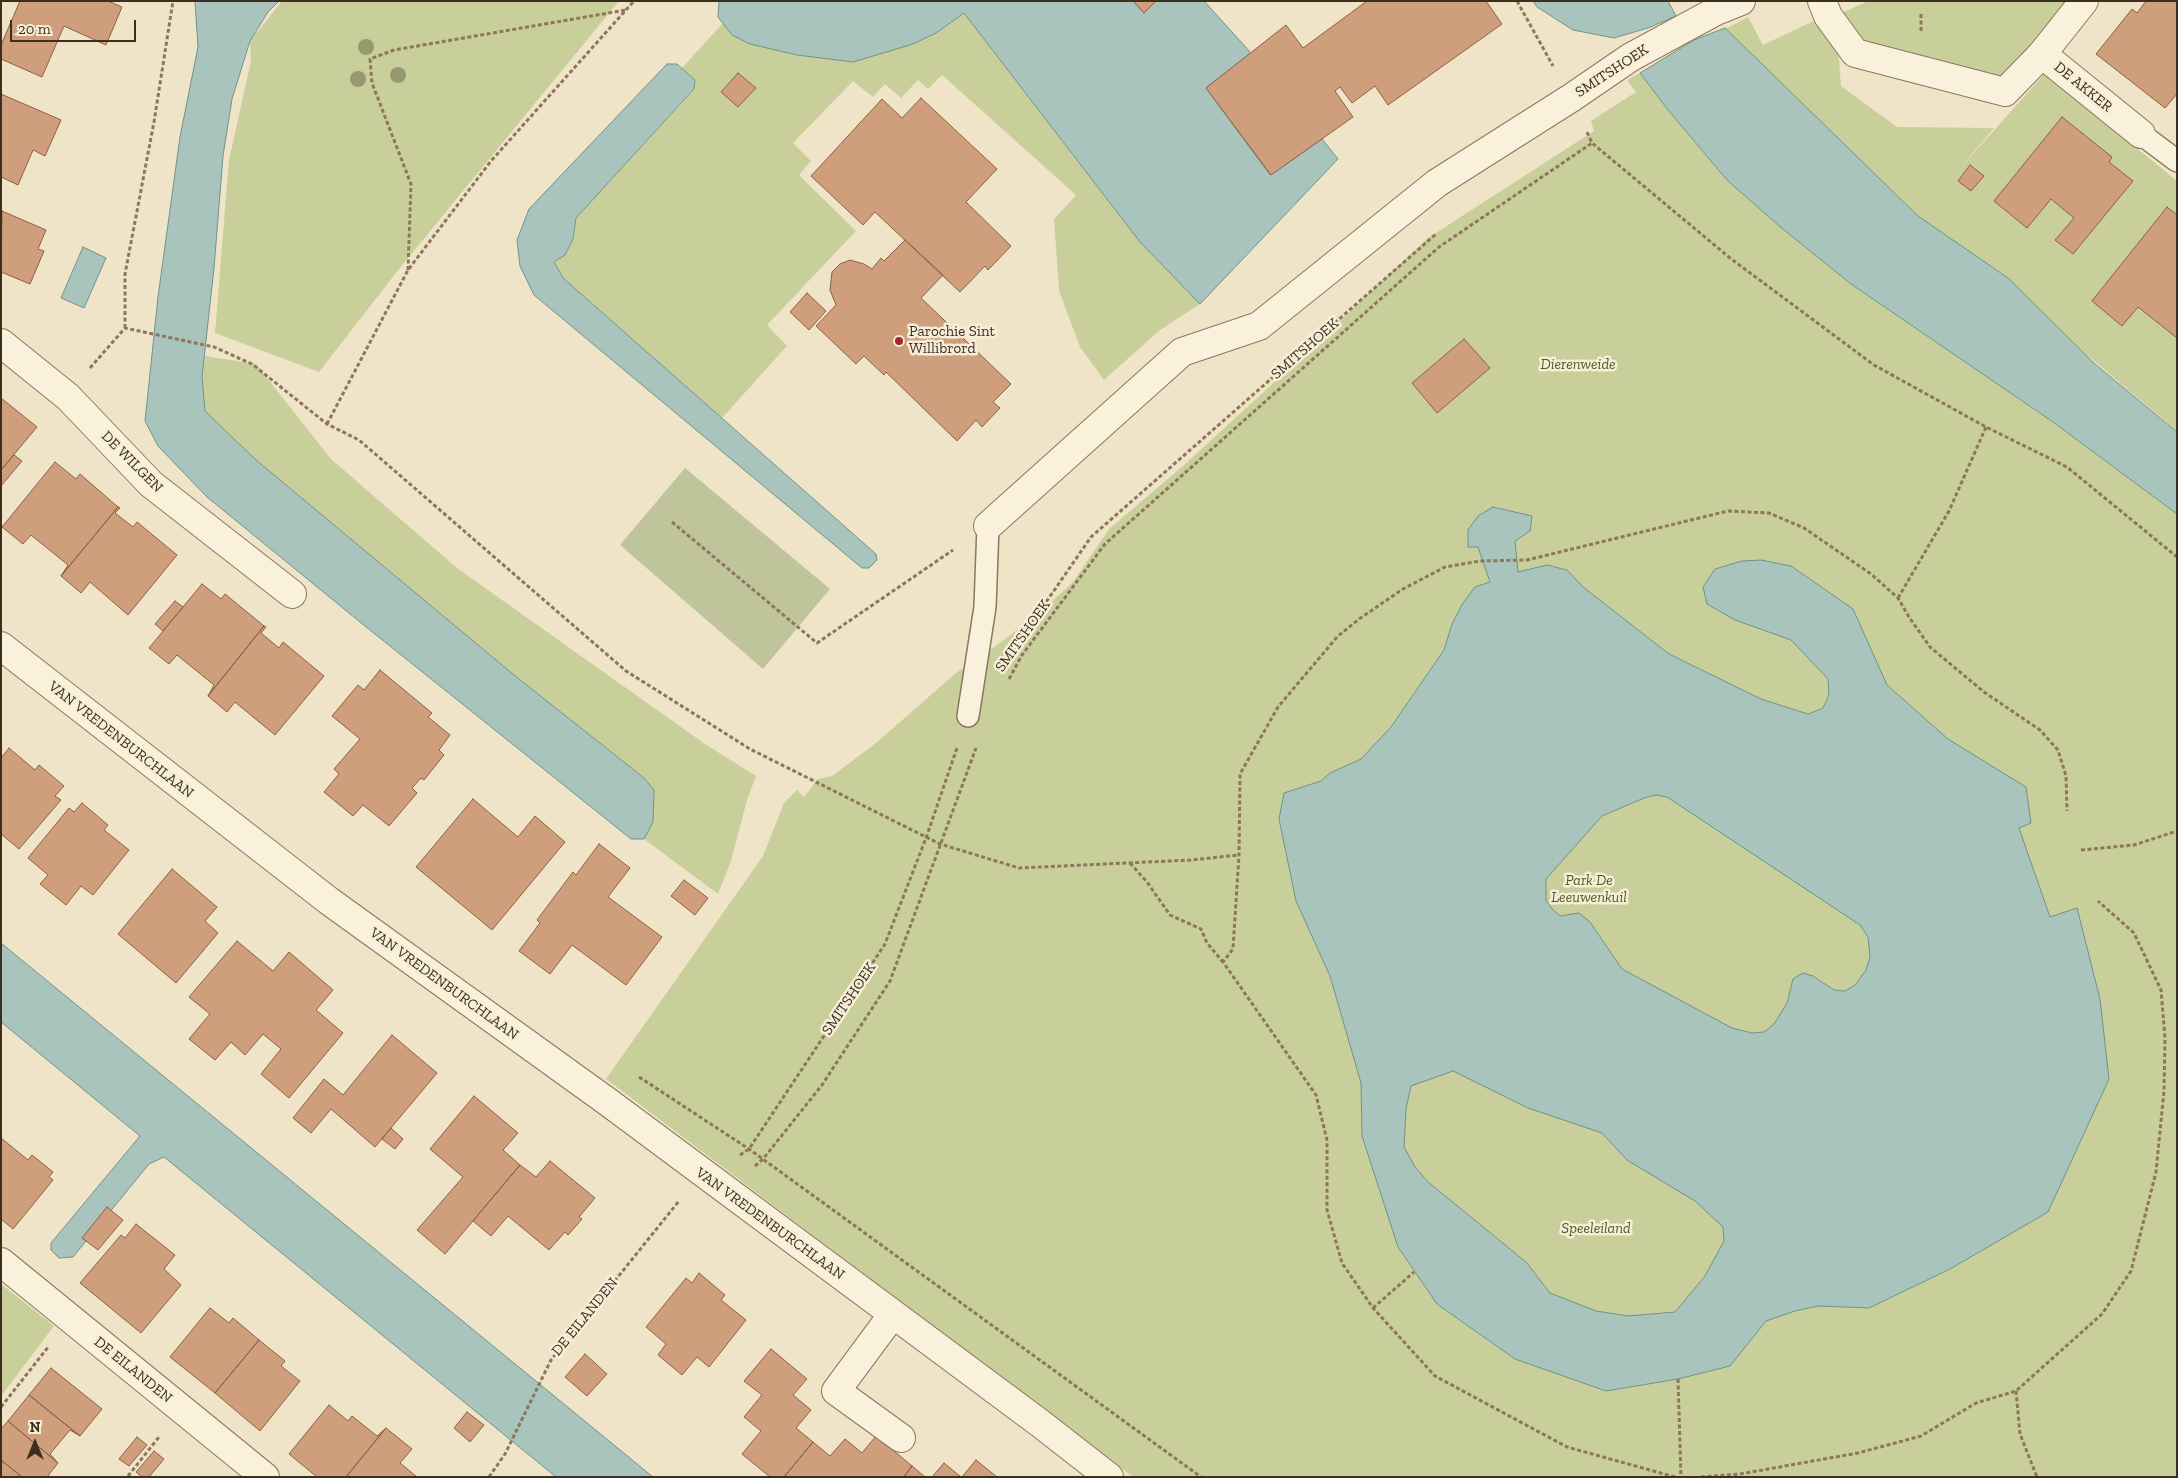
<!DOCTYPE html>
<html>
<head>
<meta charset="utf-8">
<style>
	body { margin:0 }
	#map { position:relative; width:2178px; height:1478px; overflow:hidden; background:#f0e4c8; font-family:"Zilla Slab",serif }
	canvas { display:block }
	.frame { position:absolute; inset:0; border:2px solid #3d2e20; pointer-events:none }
	.north { position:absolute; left:10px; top:1418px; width:50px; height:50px; -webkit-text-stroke:4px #f7eed8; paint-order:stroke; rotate:0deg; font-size:14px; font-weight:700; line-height:20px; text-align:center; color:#3d2e20 }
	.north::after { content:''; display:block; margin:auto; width:18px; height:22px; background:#3d2e20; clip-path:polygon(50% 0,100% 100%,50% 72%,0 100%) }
	.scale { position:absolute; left:10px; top:20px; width:126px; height:22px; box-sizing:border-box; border:2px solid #3d2e20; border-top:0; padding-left:6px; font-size:15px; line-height:18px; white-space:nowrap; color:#3d2e20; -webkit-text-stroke:4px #f7eed8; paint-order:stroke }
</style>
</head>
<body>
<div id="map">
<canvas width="2178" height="1478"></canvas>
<div class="frame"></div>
<div class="north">N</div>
<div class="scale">20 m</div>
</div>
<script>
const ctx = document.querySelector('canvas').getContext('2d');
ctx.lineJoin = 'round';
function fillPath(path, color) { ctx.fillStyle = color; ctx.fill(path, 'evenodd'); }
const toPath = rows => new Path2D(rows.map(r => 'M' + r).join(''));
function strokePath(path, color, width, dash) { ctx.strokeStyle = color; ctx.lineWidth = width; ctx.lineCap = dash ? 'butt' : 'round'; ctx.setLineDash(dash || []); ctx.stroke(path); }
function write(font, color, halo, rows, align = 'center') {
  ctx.font = font + ' "Zilla Slab",serif'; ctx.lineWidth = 5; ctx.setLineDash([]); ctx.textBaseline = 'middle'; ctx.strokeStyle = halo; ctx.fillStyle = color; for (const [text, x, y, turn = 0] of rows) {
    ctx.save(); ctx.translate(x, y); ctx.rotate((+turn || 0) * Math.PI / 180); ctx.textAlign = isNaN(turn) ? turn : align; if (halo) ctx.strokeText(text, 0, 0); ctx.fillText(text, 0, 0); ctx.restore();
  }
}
fillPath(toPath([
	[282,1,619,1,399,269,319,372,215,333,229,160,251,61,250,41],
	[1868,1,2067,1,2004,80,1862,44,1842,13],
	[964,13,1140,242,1200,304,1160,330,1104,380,1080,347,1059,291,1054,219,1076,195,942,75,928,89,918,80,901,98,885,84,873,97,853,81,793,143,811,161,799,175,856,231,767,325,787,346,722,418,563,278,554,262,565,255,573,239,576,218,694,90,695,80,682,68,723,23,732,35,936,33],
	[1748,17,1763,45,1818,19,1838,46,1841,86,1897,127,1994,128,1957,172,2045,73,2177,181,2177,431,2047,321,1918,216,1725,29],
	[1640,73,1668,110,1727,180,1851,284,2053,422,2177,514,2177,1477,1133,1477,606,1079,763,856,784,803,797,790,804,797,818,779,832,776,876,743,956,673,997,645,1038,614,1073,582,1109,529,1184,465,1292,366,1428,238,1594,131,1591,121,1636,92,1627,80],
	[205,356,256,364,331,459,457,568,705,744,756,776,747,800,731,861,718,894,644,839,653,822,654,790,644,778,514,675,256,460,205,411,202,377],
	[1,1284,54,1326,1,1396]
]), '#c9cf9b');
fillPath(toPath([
	[685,468,830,589,763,669,620,545]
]), '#bfc49a');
const water = toPath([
	[195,1,279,1,268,12,250,41,232,99,223,156,214,268,202,377,205,411,256,460,514,675,644,778,654,790,653,822,644,839,631,839,360,622,207,497,158,446,145,421,158,297,180,137,198,47,195,1],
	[719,1,1133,1,1142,10,1152,1,1204,1,1251,53,1206,88,1270,175,1322,139,1338,159,1200,304,1140,242,964,13,936,33,913,44,853,62,797,55,750,44,732,35,718,17,719,1],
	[1533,1,1668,1,1676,16,1648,28,1614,38,1573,30,1537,7,1533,1],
	[1725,28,1918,216,2008,278,2095,364,2177,432,2177,514,2053,422,1851,284,1778,225,1727,180,1668,110,1640,73,1694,40,1725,28],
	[667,64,677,64,695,80,694,89,576,218,573,239,565,255,554,262,563,278,876,554,877,560,869,568,862,568,534,295,520,266,517,240,529,209,667,64],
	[83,247,106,258,84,308,61,298,83,247],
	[1493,507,1532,516,1530,531,1515,541,1518,572,1547,565,1567,570,1583,587,1669,654,1761,699,1808,714,1823,708,1829,695,1828,679,1791,640,1735,620,1707,604,1703,587,1715,569,1742,561,1761,560,1791,566,1853,609,1887,685,1948,739,2026,787,2031,823,2019,828,2050,917,2077,908,2100,999,2109,1079,2048,1212,1950,1269,1869,1308,1819,1306,1795,1311,1766,1321,1730,1366,1678,1379,1606,1391,1515,1359,1437,1304,1398,1247,1362,1136,1361,1083,1330,976,1296,901,1279,819,1284,793,1321,781,1330,773,1361,759,1391,727,1444,650,1452,624,1463,603,1475,587,1490,582,1478,547,1468,547,1468,530,1478,516,1493,507],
	[1656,795,1667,797,1860,925,1868,937,1870,957,1866,970,1855,985,1845,991,1834,990,1813,976,1803,973,1793,979,1787,1003,1774,1024,1764,1032,1752,1033,1732,1028,1622,969,1590,922,1579,913,1560,916,1552,909,1546,900,1546,879,1602,816,1644,798,1656,795],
	[1453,1071,1528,1108,1602,1133,1627,1160,1695,1201,1723,1227,1724,1241,1705,1276,1675,1312,1628,1316,1596,1311,1550,1293,1526,1262,1428,1182,1415,1167,1404,1147,1406,1109,1411,1086,1453,1071],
	[1,943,653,1477,556,1477,164,1157,149,1164,73,1257,59,1258,51,1250,51,1243,140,1136,1,1022,1,943]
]);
fillPath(water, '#a9c4bc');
strokePath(water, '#6f938a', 1);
const building = toPath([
	[20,1,108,1,122,7,106,45,64,26,42,77,1,59,1,45,20,1],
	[1133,1,1156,1,1144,13,1133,1],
	[1367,1,1486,1,1502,24,1388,105,1375,86,1352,103,1340,87,1335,91,1353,117,1271,175,1206,88,1286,25,1303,48,1367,1],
	[2146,1,2177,1,2177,94,2165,108,2096,54,2132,9,2137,13,2146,1],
	[738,73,756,88,738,107,721,92,738,73],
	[1,94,61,120,45,156,33,150,18,185,1,177,1,94],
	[921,98,997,169,966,202,1011,246,988,270,985,266,960,292,875,212,863,225,811,176,882,99,902,118,921,98],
	[2062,117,2112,157,2109,162,2133,181,2073,254,2055,240,2074,218,2051,199,2027,228,1994,201,2062,117],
	[1970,165,1984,176,1971,191,1958,181,1970,165],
	[2167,207,2177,215,2177,338,2138,307,2122,326,2092,301,2167,207],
	[2,211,46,230,38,249,44,251,30,284,1,272,2,211],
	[905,240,943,275,921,298,1011,384,993,402,1000,408,982,427,976,420,957,441,886,372,884,375,864,356,856,364,816,326,836,305,830,290,832,272,840,264,850,260,864,264,872,269,881,258,884,261,905,240],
	[807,293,826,311,809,330,790,312,807,293],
	[1464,339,1490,368,1437,413,1412,383,1464,339],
	[1,398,37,427,1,470,1,398],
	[14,455,22,461,1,486,1,470,14,455],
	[55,462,76,479,80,474,118,507,61,576,68,565,31,535,23,544,2,527,55,462],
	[118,507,120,508,115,513,133,527,137,522,177,555,128,615,90,582,81,593,61,576,118,507],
	[202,584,221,599,225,594,264,626,208,696,214,685,177,655,169,664,149,648,202,584],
	[175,601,183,607,163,631,155,624,175,601],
	[264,626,266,627,261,633,279,648,283,642,324,676,275,735,235,702,227,712,208,696,264,626],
	[380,670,432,713,428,717,450,735,439,750,444,755,424,780,421,778,412,788,417,793,389,826,363,805,353,816,324,792,339,774,334,769,360,739,332,716,358,685,364,690,380,670],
	[9,748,35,770,39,765,64,786,55,796,61,800,19,849,1,834,1,758,9,748],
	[473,799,518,837,535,816,565,842,492,930,416,867,473,799],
	[82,803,108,825,104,830,129,850,93,895,81,886,66,905,40,884,48,875,28,858,69,808,74,812,82,803],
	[599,844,630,868,608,897,662,937,626,985,572,945,550,974,519,951,540,923,537,920,573,872,576,875,599,844],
	[172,869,217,907,205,921,218,933,176,983,118,934,172,869],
	[684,880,708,898,695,915,671,896,684,880],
	[237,941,273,971,289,952,333,990,316,1010,343,1033,289,1098,261,1074,281,1049,263,1034,245,1055,231,1042,215,1060,189,1039,210,1014,189,997,237,941],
	[392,1035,437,1073,375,1147,331,1109,311,1133,293,1118,324,1079,343,1095,392,1035],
	[474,1096,518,1133,503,1150,520,1165,445,1254,417,1230,463,1177,430,1149,474,1096],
	[391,1128,403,1139,395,1149,382,1139,391,1128],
	[1,1138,28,1160,32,1155,53,1172,49,1177,53,1180,13,1229,1,1219,1,1138],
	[550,1161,595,1198,579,1217,582,1219,568,1235,565,1232,549,1250,508,1216,491,1236,473,1221,520,1165,536,1177,550,1161],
	[107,1207,123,1220,98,1250,82,1238,107,1207],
	[136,1224,175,1255,164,1269,181,1285,141,1333,80,1283,121,1235,125,1238,136,1224],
	[699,1273,725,1295,721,1300,746,1320,709,1367,697,1357,682,1375,658,1355,666,1344,646,1327,686,1278,692,1283,699,1273],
	[210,1308,229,1323,233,1318,259,1340,215,1393,170,1357,210,1308],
	[259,1340,285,1361,281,1366,300,1381,260,1431,215,1393,259,1340],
	[771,1349,807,1379,793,1395,811,1410,796,1428,813,1442,784,1477,770,1477,742,1454,761,1431,744,1417,762,1395,744,1381,771,1349],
	[585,1354,607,1374,587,1396,565,1377,585,1354],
	[51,1368,102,1409,80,1436,29,1395,51,1368],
	[29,1395,80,1436,70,1430,50,1454,58,1463,8,1421,29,1395],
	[329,1405,348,1421,352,1416,377,1436,386,1428,346,1477,317,1477,289,1454,329,1405],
	[467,1412,484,1425,470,1442,454,1428,467,1412],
	[8,1421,58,1463,47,1477,22,1477,1,1460,1,1429,8,1421],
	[386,1428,412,1449,400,1463,417,1477,346,1477,386,1428],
	[876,1436,912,1466,904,1477,784,1477,813,1442,830,1456,845,1439,862,1453,876,1436],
	[137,1437,147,1445,129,1466,119,1459,137,1437],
	[154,1451,164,1459,149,1477,142,1477,136,1472,154,1451],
	[1,1460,22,1477,1,1477,1,1460],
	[976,1460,997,1477,962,1477,976,1460],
	[944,1463,961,1477,932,1477,944,1463],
	[912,1466,925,1477,904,1477,912,1466]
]);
fillPath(building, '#cf9f7d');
strokePath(building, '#8d5f41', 1);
const service = toPath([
	[2141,134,2177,161],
	[968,716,985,607,988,526]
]);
const pedestrian = toPath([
	[1822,1,1828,16,1855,53,2005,92,2042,54]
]);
const minor = toPath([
	[2084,1,2042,54,2141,134],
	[1,343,68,397,151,484,292,594],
	[988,526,1182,352,1259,326,1437,183,1571,98,1631,57,1716,11,1741,1],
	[1,646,329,901,608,1102,1041,1424,1109,1477],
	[1,1262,265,1477],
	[893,1314,836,1391,901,1438]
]);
strokePath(service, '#8d765c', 24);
strokePath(pedestrian, '#8d765c', 30);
strokePath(minor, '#8d765c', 30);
strokePath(toPath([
	[1517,1,1553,66],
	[1921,14,1921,33],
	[1587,132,1592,143,1730,258,1874,365,1986,427,2067,467,2177,557],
	[408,270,411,184,372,83,370,59,394,50,626,10],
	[125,328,125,274,154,122,173,1],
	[90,368,125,328,214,347,252,364,327,424,359,440,626,671,750,749,940,844,1019,868,1191,860,1239,855],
	[327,424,408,270,491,161,634,1],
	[672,522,817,643,953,550],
	[1898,598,1949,511,1986,427],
	[1013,650,1091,537,1436,234],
	[1009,679,1022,655,1105,544,1439,247,1592,143],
	[2081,850,2134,845,2177,831],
	[1130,863,1147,882,1170,915,1201,929,1207,943,1223,962],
	[639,1077,749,1149,1201,1477],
	[740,1155,749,1149,885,944,926,838,957,748],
	[755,1166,763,1159,822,1085,890,981,976,748],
	[1373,1308,1414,1272],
	[1678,1379,1681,1477],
	[2016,1391,2020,1434,2037,1477],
	[1,1407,49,1346],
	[128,1476,159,1437],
	[489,1477,505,1454,551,1360,679,1201],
	[1675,1477,1567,1447,1435,1376,1373,1308,1342,1263,1327,1210,1327,1140,1316,1095,1223,962,1233,949,1239,855,1240,774,1278,707,1337,637,1359,619,1403,589,1445,567,1480,561,1527,560,1728,511,1769,513,1804,528,1871,574,1898,598,1909,617,1930,647,1984,692,2040,730,2058,750,2066,776,2067,811],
	[1701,1477,1740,1474,1858,1453,1921,1436,1976,1403,2016,1391,2102,1314,2131,1271,2156,1172,2164,1091,2165,1038,2161,990,2134,933,2098,901]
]), '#8d765c', 3, [4, 2.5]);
strokePath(service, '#faf1dc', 21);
strokePath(pedestrian, '#faf1dc', 28);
strokePath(minor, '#faf1dc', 28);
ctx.fillStyle = '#96986f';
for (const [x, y] of [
	[366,47],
	[398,75],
	[358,79]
]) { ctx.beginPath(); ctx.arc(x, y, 8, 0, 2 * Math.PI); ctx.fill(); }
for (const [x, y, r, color] of [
	[899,341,5,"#9e2a2b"]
]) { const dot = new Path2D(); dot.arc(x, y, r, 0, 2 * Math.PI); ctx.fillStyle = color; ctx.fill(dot); strokePath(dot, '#f7eed8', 2); }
write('15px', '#3d2e20', '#f7eed8', [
	["SMITSHOEK",1612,71,-33],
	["DE AKKER",2083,87,39],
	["SMITSHOEK",1305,349,-41],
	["DE WILGEN",132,462,45],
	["SMITSHOEK",1023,636,-55],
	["VAN VREDENBURCHLAAN",121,740,38],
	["VAN VREDENBURCHLAAN",444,984,36],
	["SMITSHOEK",849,999,-56],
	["VAN VREDENBURCHLAAN",770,1224,36],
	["DE EILANDEN",585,1317,-51],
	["DE EILANDEN",133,1370,39]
]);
write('15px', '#3d2e20', '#f7eed8', [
	["Parochie Sint",909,332],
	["Willibrord",909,349]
], 'left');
write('italic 15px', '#4d5a26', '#f7eed8', [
	["Dierenweide",1578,365],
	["Park De",1589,881],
	["Leeuwenkuil",1589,898],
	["Speeleiland",1596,1229]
]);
</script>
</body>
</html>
